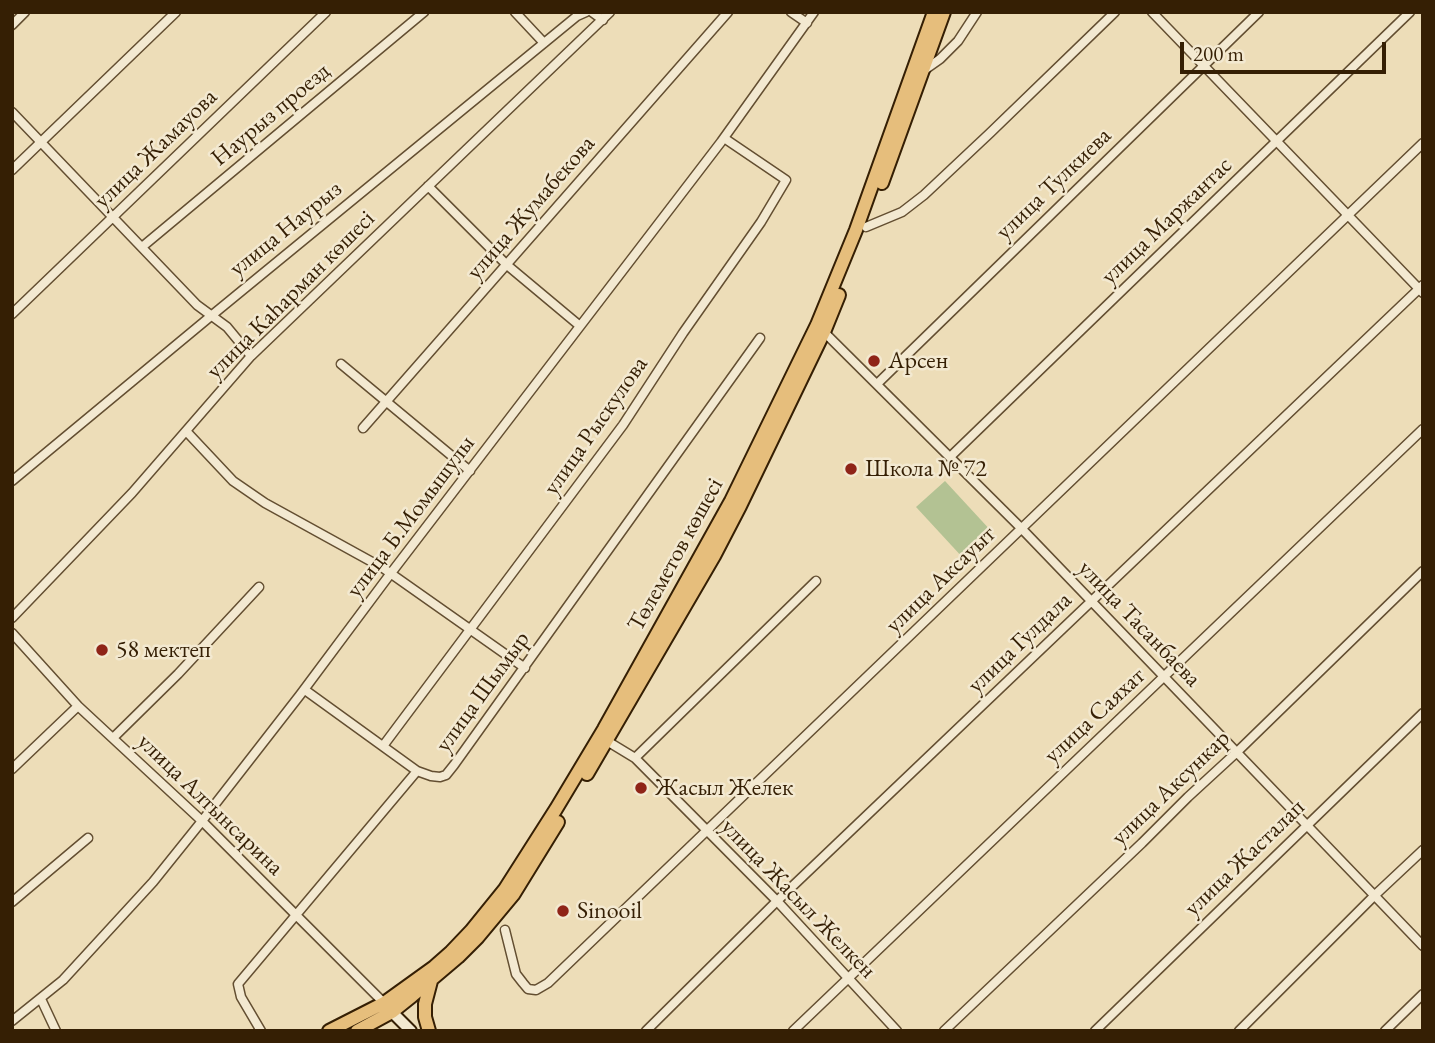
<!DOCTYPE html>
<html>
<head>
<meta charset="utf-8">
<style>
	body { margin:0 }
	#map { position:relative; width:1435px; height:1043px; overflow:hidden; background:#edddb8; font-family:"EB Garamond",serif }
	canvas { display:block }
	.frame { position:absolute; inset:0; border:14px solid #351f04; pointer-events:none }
	.scale { position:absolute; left:1180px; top:42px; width:206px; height:32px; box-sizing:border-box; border:4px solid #351f04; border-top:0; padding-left:9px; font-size:21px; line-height:24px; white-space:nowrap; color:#351f04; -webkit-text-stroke:5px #f3e9d1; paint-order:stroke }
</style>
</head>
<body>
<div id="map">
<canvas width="1435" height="1043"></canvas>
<div class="frame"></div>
<div class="scale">200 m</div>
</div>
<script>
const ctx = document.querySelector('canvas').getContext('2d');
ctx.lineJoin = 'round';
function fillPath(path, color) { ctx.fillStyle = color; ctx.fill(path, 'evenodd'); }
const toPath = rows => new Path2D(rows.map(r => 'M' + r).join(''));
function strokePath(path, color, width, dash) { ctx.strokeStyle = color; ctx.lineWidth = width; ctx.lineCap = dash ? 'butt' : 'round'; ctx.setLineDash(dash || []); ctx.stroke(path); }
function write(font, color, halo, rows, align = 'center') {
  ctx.font = font + ' "EB Garamond",serif'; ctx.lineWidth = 5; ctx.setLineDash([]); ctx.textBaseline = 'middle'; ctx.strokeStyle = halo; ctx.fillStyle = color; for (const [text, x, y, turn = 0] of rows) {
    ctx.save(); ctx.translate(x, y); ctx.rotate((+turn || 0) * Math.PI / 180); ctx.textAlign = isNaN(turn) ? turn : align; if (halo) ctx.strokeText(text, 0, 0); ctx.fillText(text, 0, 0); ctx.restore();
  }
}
fillPath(toPath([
	[945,481,993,533,964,559,916,507]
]), '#b3c293');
const minor = toPath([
	[515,12,544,43],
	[592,12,603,20],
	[791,12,807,23],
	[1152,12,1423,293],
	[12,25,25,12],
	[923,71,940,59,958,41,977,12],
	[12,112,197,305,227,327,251,356],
	[12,170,176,12],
	[428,186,507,265,580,326],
	[866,227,902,212,924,195,990,133,1115,12],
	[142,247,424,12],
	[12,314,326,12],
	[824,332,1022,529,1423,946],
	[341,364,470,471],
	[877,384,1259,12],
	[363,428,728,12],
	[186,431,233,481,265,503,383,568,525,668],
	[950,457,1410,12],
	[12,481,211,316,577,16,586,12],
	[12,618,132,493,251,356,610,12],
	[12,633,78,706,202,821,384,1003],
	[305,690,417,771],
	[113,738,178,674,259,587],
	[607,741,635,758,777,901,897,1031],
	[383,746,623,425,683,333,761,222,786,180,724,138],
	[635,758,816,581],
	[12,769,78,706],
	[12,902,88,838],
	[505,930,516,974,523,983,528,989,536,990,548,983,1423,143],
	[41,999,56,1031],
	[12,1021,63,980,153,882,202,821,300,695,388,577,721,142,814,12],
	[261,1031,241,997,238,984,417,771,431,776,440,777,446,775,454,765,760,338],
	[646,1031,777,901,1423,285],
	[793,1031,1423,429],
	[944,1031,1142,843,1188,797,1237,752,1423,571],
	[1095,1031,1423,713],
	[1239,1031,1375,895,1423,850],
	[1385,1031,1423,994]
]);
const secondary = toPath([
	[388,1008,411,1031]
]);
const primary = toPath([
	[882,183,944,12],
	[587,774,714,556,740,506,824,332,839,295],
	[329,1031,384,1003,434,967,451,952,471,931,505,889,556,809,604,729,731,501,817,325,856,230,934,12],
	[357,1031,392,1012,412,996,458,957,478,937,513,895,558,822],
	[429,1031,425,1017,425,1004,431,981]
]);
strokePath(minor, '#634e31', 11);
strokePath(secondary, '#351f04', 14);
strokePath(primary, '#351f04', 16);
strokePath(minor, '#f3e9d1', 8);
strokePath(secondary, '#f3e9d1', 10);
strokePath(primary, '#e6be7c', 12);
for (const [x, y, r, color] of [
	[874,361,7,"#8f2418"],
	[851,469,7,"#8f2418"],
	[102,650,7,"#8f2418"],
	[641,788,7,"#8f2418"],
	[563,911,7,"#8f2418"]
]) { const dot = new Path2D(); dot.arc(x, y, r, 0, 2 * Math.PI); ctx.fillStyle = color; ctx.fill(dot); strokePath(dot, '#f3e9d1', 2.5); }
write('24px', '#351f04', '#f3e9d1', [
	["Наурыз проезд",271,115,-40],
	["улица Жамауова",156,149,-44],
	["улица Тулкиева",1054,184,-44],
	["улица Жумабекова",531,208,-49],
	["улица Маржантас",1167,221,-44],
	["улица Наурыз",286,229,-39],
	["улица Каһарман көшесі",291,295,-45],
	["улица Рыскулова",596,426,-55],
	["улица Б.Момышулы",411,517,-53],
	["Төлеметов көшесі",676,555,-61],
	["улица Аксауыт",941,580,-44],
	["улица Тасанбаева",1139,624,46],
	["улица Гулдала",1020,643,-44],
	["улица Шымыр",483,692,-54],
	["улица Саяхат",1095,716,-43],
	["улица Аксункар",1171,788,-44],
	["улица Алтынсарина",210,805,44],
	["улица Жасталап",1245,858,-44],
	["улица Жасыл Желкен",798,899,46]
]);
write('24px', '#351f04', '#f3e9d1', [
	["Арсен",888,361],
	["Школа № 72",865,469],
	["58 мектеп",116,650],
	["Жасыл Желек",655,788],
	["Sinooil",577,911]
], 'left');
</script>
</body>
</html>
